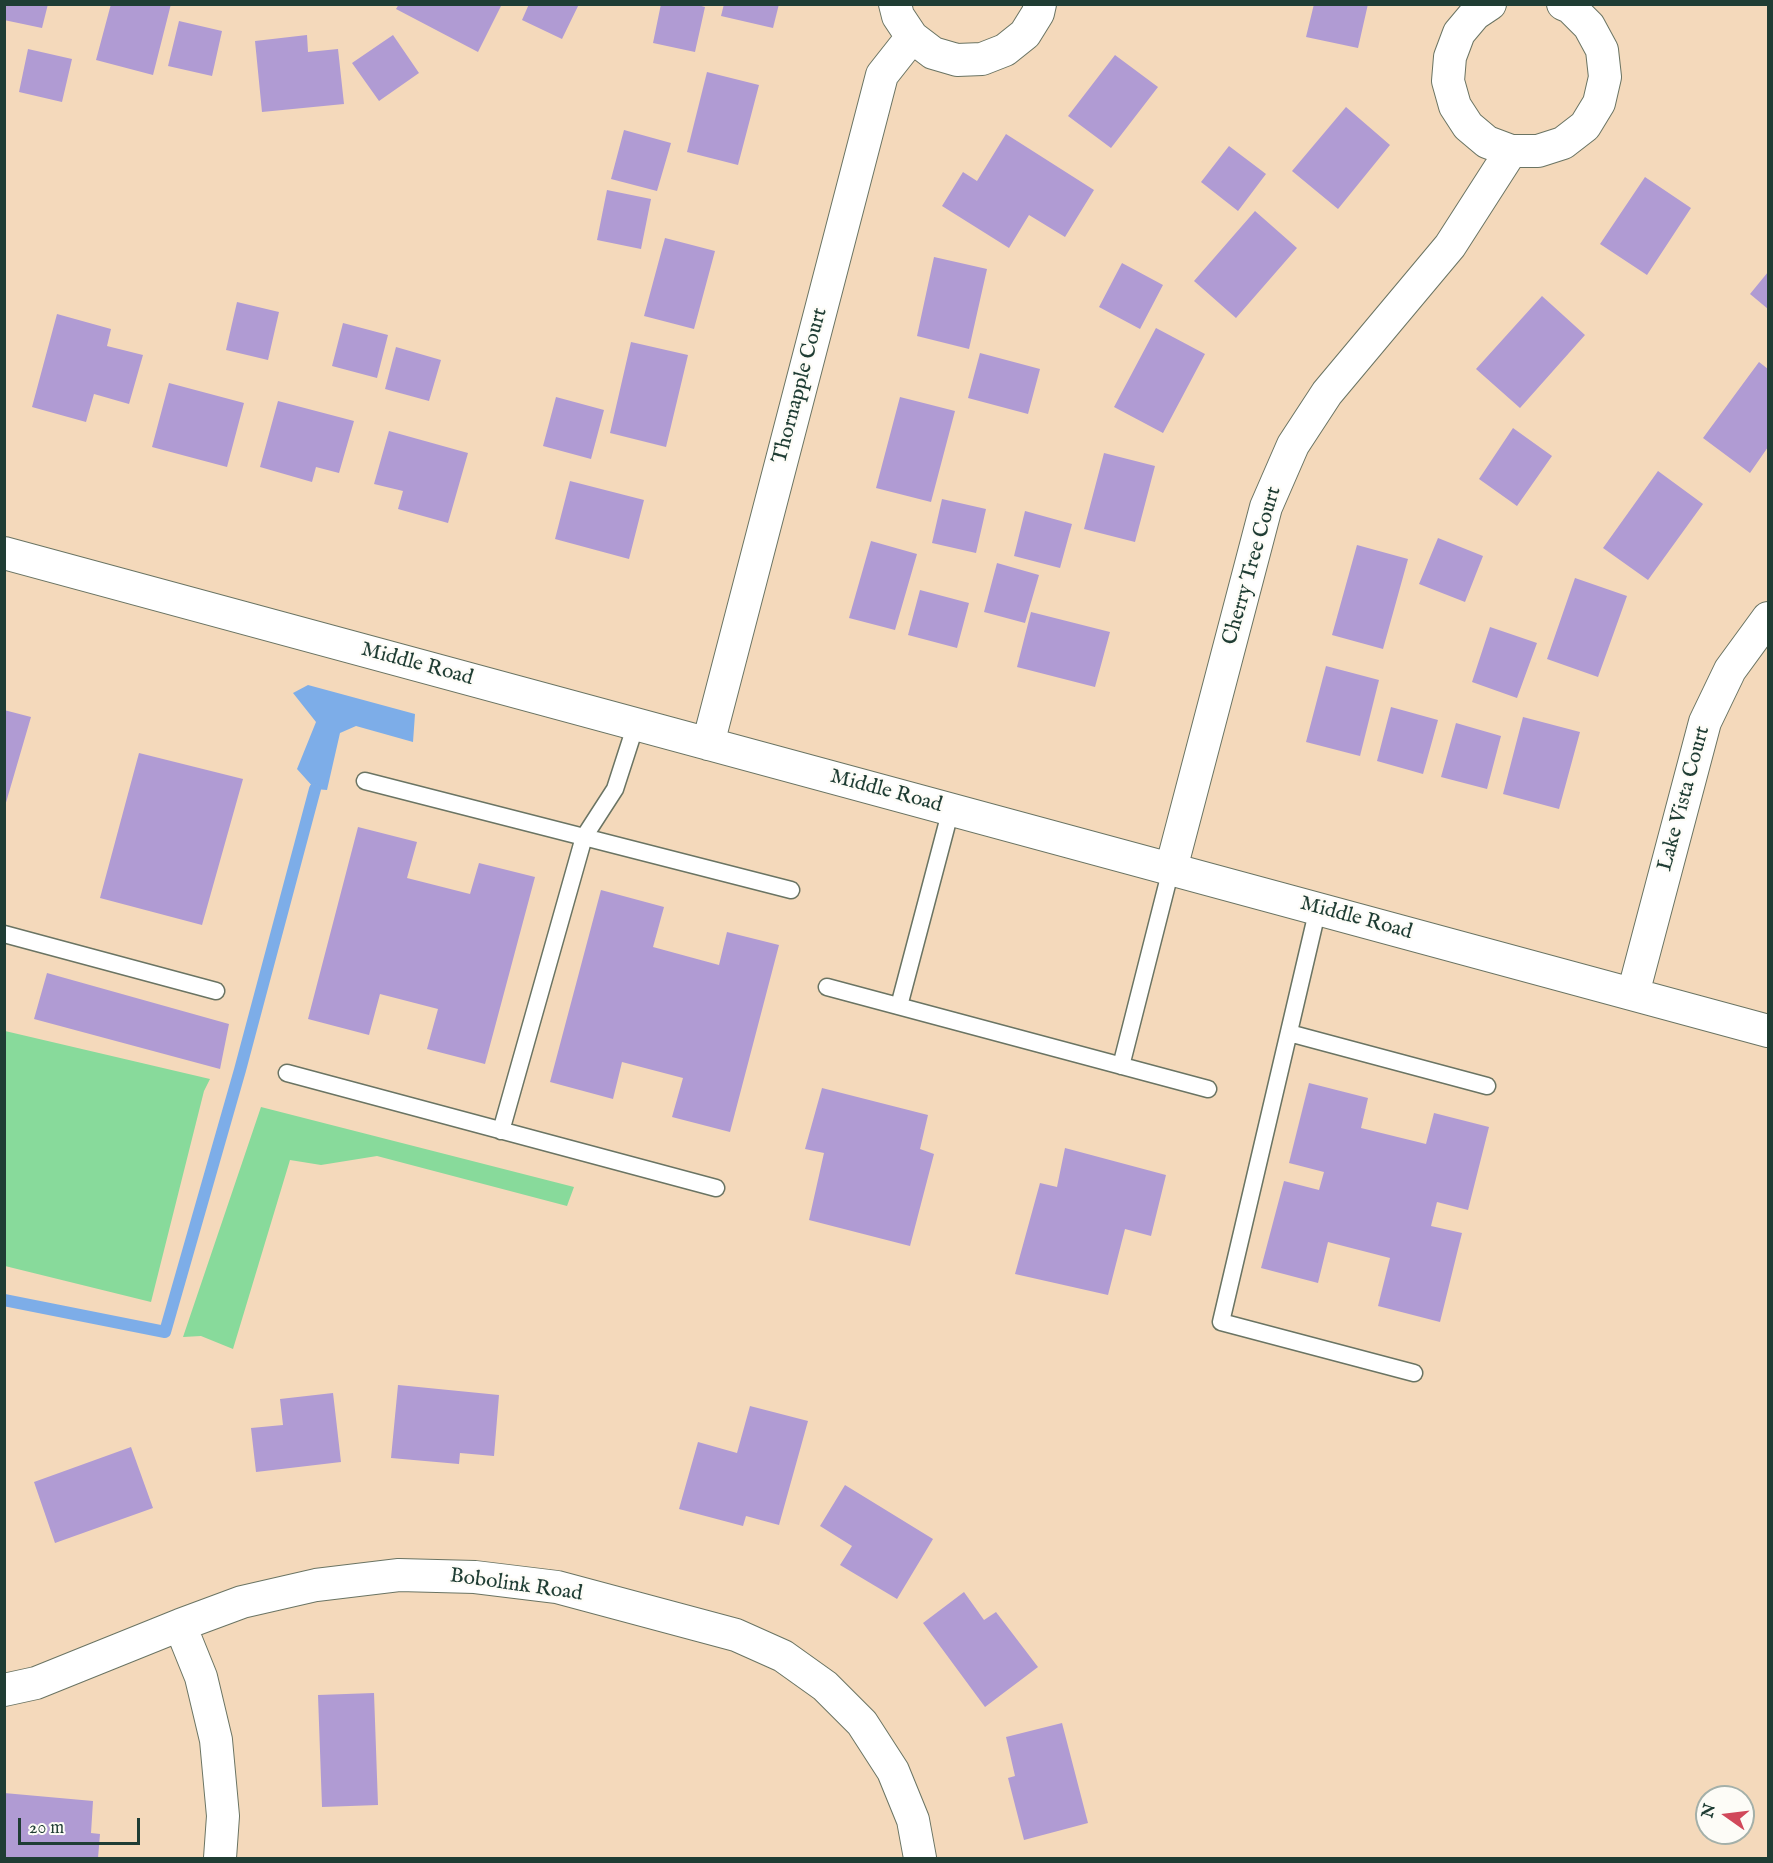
<!DOCTYPE html>
<html>
<head>
<meta charset="utf-8">
<style>
	body { margin:0 }
	#map { position:relative; width:1773px; height:1863px; overflow:hidden; background:#f4d9bb; font-family:"IM FELL English",serif }
	canvas { display:block }
	.frame { position:absolute; inset:0; border:6px solid #1f3d34; pointer-events:none }
	.north { position:absolute; left:1695px; top:1785px; width:60px; height:60px; box-sizing:border-box; background:#fdfcf7; border:2px solid #a4b0a9; border-radius:50%; rotate:284deg; font-size:16px; font-weight:700; line-height:24px; text-align:center; color:#1f3d34 }
	.north::after { content:''; display:block; margin:auto; width:21px; height:27px; background:#d1495b; clip-path:polygon(50% 0,100% 100%,50% 72%,0 100%) }
	.scale { position:absolute; left:18px; top:1818px; width:122px; height:27px; box-sizing:border-box; border:3px solid #1f3d34; border-top:0; padding-left:8px; font-size:18px; line-height:21px; white-space:nowrap; color:#1f3d34; -webkit-text-stroke:4px #fdfcf7; paint-order:stroke }
</style>
</head>
<body>
<div id="map">
<canvas width="1773" height="1863"></canvas>
<div class="frame"></div>
<div class="north">N</div>
<div class="scale">20 m</div>
</div>
<script>
const ctx = document.querySelector('canvas').getContext('2d');
ctx.lineJoin = 'round';
function fillPath(path, color) { ctx.fillStyle = color; ctx.fill(path, 'evenodd'); }
const toPath = rows => new Path2D(rows.map(r => 'M' + r).join(''));
function strokePath(path, color, width, dash) { ctx.strokeStyle = color; ctx.lineWidth = width; ctx.lineCap = dash ? 'butt' : 'round'; ctx.setLineDash(dash || []); ctx.stroke(path); }
function write(font, color, halo, rows, align = 'center') {
  ctx.font = font + ' "IM FELL English",serif'; ctx.lineWidth = 4.5; ctx.setLineDash([]); ctx.textBaseline = 'middle'; ctx.strokeStyle = halo; ctx.fillStyle = color; for (const [text, x, y, turn = 0] of rows) {
    ctx.save(); ctx.translate(x, y); ctx.rotate((+turn || 0) * Math.PI / 180); ctx.textAlign = isNaN(turn) ? turn : align; if (halo) ctx.strokeText(text, 0, 0); ctx.fillText(text, 0, 0); ctx.restore();
  }
}
fillPath(toPath([
	[5,1031,210,1079,204,1091,151,1302,5,1266],
	[261,1107,574,1187,567,1206,377,1156,321,1165,290,1160,233,1349,201,1336,183,1337]
]), '#88da9b');
fillPath(toPath([
	[308,685,415,714,413,742,356,726,340,733,327,790,315,789,297,769,316,722,293,693]
]), '#7dade8');
strokePath(toPath([
	[4,1300,165,1332,240,1070,315,789]
]), '#7dade8', 12);
fillPath(toPath([
	[4,4,48,4,42,28,4,20],
	[111,4,171,4,153,75,96,60],
	[399,4,502,4,478,52,396,9],
	[529,4,579,4,562,39,522,20],
	[661,4,694,4,705,7,695,52,653,43],
	[724,4,779,4,773,28,721,16],
	[1314,4,1368,4,1358,48,1306,37],
	[179,21,222,31,212,76,168,66],
	[307,35,308,52,338,49,344,104,262,112,255,41],
	[393,35,419,73,379,101,352,63],
	[28,49,72,59,62,102,19,92],
	[1115,55,1158,87,1111,148,1068,116],
	[707,72,759,85,738,165,687,152],
	[1346,107,1390,145,1338,209,1292,171],
	[624,130,671,143,657,191,611,179],
	[1006,134,1094,190,1065,237,1029,215,1009,248,942,206,963,172,977,181],
	[1229,146,1266,174,1238,211,1201,182],
	[1645,177,1691,208,1647,275,1600,244],
	[607,190,651,199,641,249,597,240],
	[1255,211,1297,248,1236,318,1194,281],
	[665,238,715,251,694,329,644,316],
	[934,257,987,269,969,349,917,336],
	[1122,263,1163,285,1140,329,1099,307],
	[1768,272,1768,309,1750,294],
	[1542,296,1585,335,1520,408,1476,369],
	[237,302,279,312,268,360,226,350],
	[57,314,111,329,107,346,143,355,129,404,94,394,86,422,32,407],
	[343,323,388,335,377,378,332,366],
	[1156,328,1205,354,1163,433,1114,407],
	[631,342,688,355,666,447,610,433],
	[396,347,441,360,429,401,385,389],
	[980,353,1040,369,1028,414,968,398],
	[1759,362,1768,369,1768,447,1750,473,1703,438],
	[169,383,244,403,227,467,152,447],
	[556,397,604,410,591,459,543,446],
	[900,397,955,411,931,502,876,488],
	[278,401,354,421,339,473,316,467,312,482,260,467],
	[1513,428,1552,456,1517,506,1479,479],
	[389,431,468,453,448,523,398,509,403,491,374,484],
	[1104,453,1155,466,1135,542,1084,529],
	[1658,471,1703,504,1648,580,1603,548],
	[570,481,644,500,629,559,555,539],
	[942,499,986,509,976,553,932,543],
	[1025,511,1072,524,1060,568,1014,556],
	[1438,538,1483,556,1465,602,1419,584],
	[871,541,917,554,895,630,849,618],
	[1357,545,1408,559,1383,649,1332,635],
	[997,563,1039,575,1025,623,984,612],
	[1575,578,1627,596,1598,677,1547,659],
	[920,590,969,603,957,648,908,635],
	[1031,612,1110,632,1095,687,1017,667],
	[1490,627,1537,643,1517,698,1472,682],
	[1326,666,1379,680,1360,756,1306,742],
	[1391,707,1438,720,1423,774,1377,761],
	[4,710,31,717,5,806,4,806],
	[1523,717,1580,732,1559,809,1503,794],
	[1456,723,1501,736,1487,789,1441,777],
	[139,753,243,779,202,925,100,898],
	[358,827,417,842,407,878,470,894,479,863,535,877,485,1064,427,1049,438,1009,380,994,369,1035,308,1019],
	[601,890,664,907,653,947,719,965,727,932,779,945,730,1132,672,1117,683,1078,622,1062,613,1099,550,1082],
	[47,973,229,1024,220,1069,34,1019],
	[1309,1083,1368,1098,1361,1128,1426,1144,1434,1113,1489,1127,1468,1210,1437,1202,1431,1226,1462,1233,1440,1322,1378,1306,1390,1258,1328,1242,1318,1283,1261,1268,1284,1181,1319,1190,1324,1172,1289,1163],
	[822,1088,928,1115,920,1149,934,1154,910,1246,809,1220,824,1153,805,1149],
	[1065,1148,1166,1175,1151,1236,1125,1229,1108,1295,1015,1274,1040,1183,1057,1187],
	[398,1385,499,1395,494,1456,460,1453,459,1464,391,1458],
	[333,1393,341,1462,256,1472,251,1428,283,1425,280,1399],
	[750,1406,808,1421,779,1525,746,1516,743,1526,679,1509,698,1442,737,1453],
	[131,1447,153,1508,55,1543,34,1482],
	[845,1485,933,1539,897,1599,840,1565,852,1546,820,1526],
	[964,1592,984,1620,996,1612,1038,1667,985,1707,923,1623],
	[374,1693,378,1805,322,1807,318,1695],
	[1062,1723,1088,1823,1024,1840,1008,1778,1015,1776,1006,1737],
	[4,1793,93,1801,91,1833,100,1834,98,1858,4,1857]
]), '#b09bd3');
const service = toPath([
	[365,781,791,890],
	[1318,908,1221,1322,1414,1373],
	[4,934,216,991],
	[827,987,1208,1089],
	[899,1006,951,809],
	[1289,1033,1487,1086],
	[1121,1066,1171,869],
	[287,1073,716,1188],
	[501,1131,584,837,615,789,636,724]
]);
const minor = toPath([
	[895,4,898,16,912,37,933,53,957,60,982,59,1005,50,1025,34,1038,13,1040,4],
	[1490,4,1475,14,1459,33,1450,57,1448,81,1455,106,1468,126,1487,142,1511,151,1538,151,1563,143,1585,126,1599,103,1605,77,1602,50,1589,26,1570,7,1563,4],
	[4,553,1768,1031],
	[708,744,882,75,912,37],
	[1171,869,1266,507,1293,445,1327,393,1450,246,1511,151],
	[1633,994,1705,722,1730,670,1768,618],
	[180,1625,201,1677,216,1740,223,1816,220,1858],
	[4,1690,36,1683,180,1625,242,1602,316,1585,399,1575,475,1577,557,1587,736,1635,783,1656,825,1686,862,1723,893,1771,913,1820,920,1858]
]);
strokePath(service, '#6a7463', 19);
strokePath(minor, '#6a7463', 34);
strokePath(service, '#fff', 16);
strokePath(minor, '#fff', 32);
write('21px', '#1f3d34', '#fdfcf7', [
	["Thornapple Court",801,386,-75],
	["Cherry Tree Court",1253,566,-74],
	["Middle Road",417,665,15],
	["Middle Road",886,792,15],
	["Lake Vista Court",1685,799,-75],
	["Middle Road",1356,919,15],
	["Bobolink Road",516,1586,8]
]);
</script>
</body>
</html>
